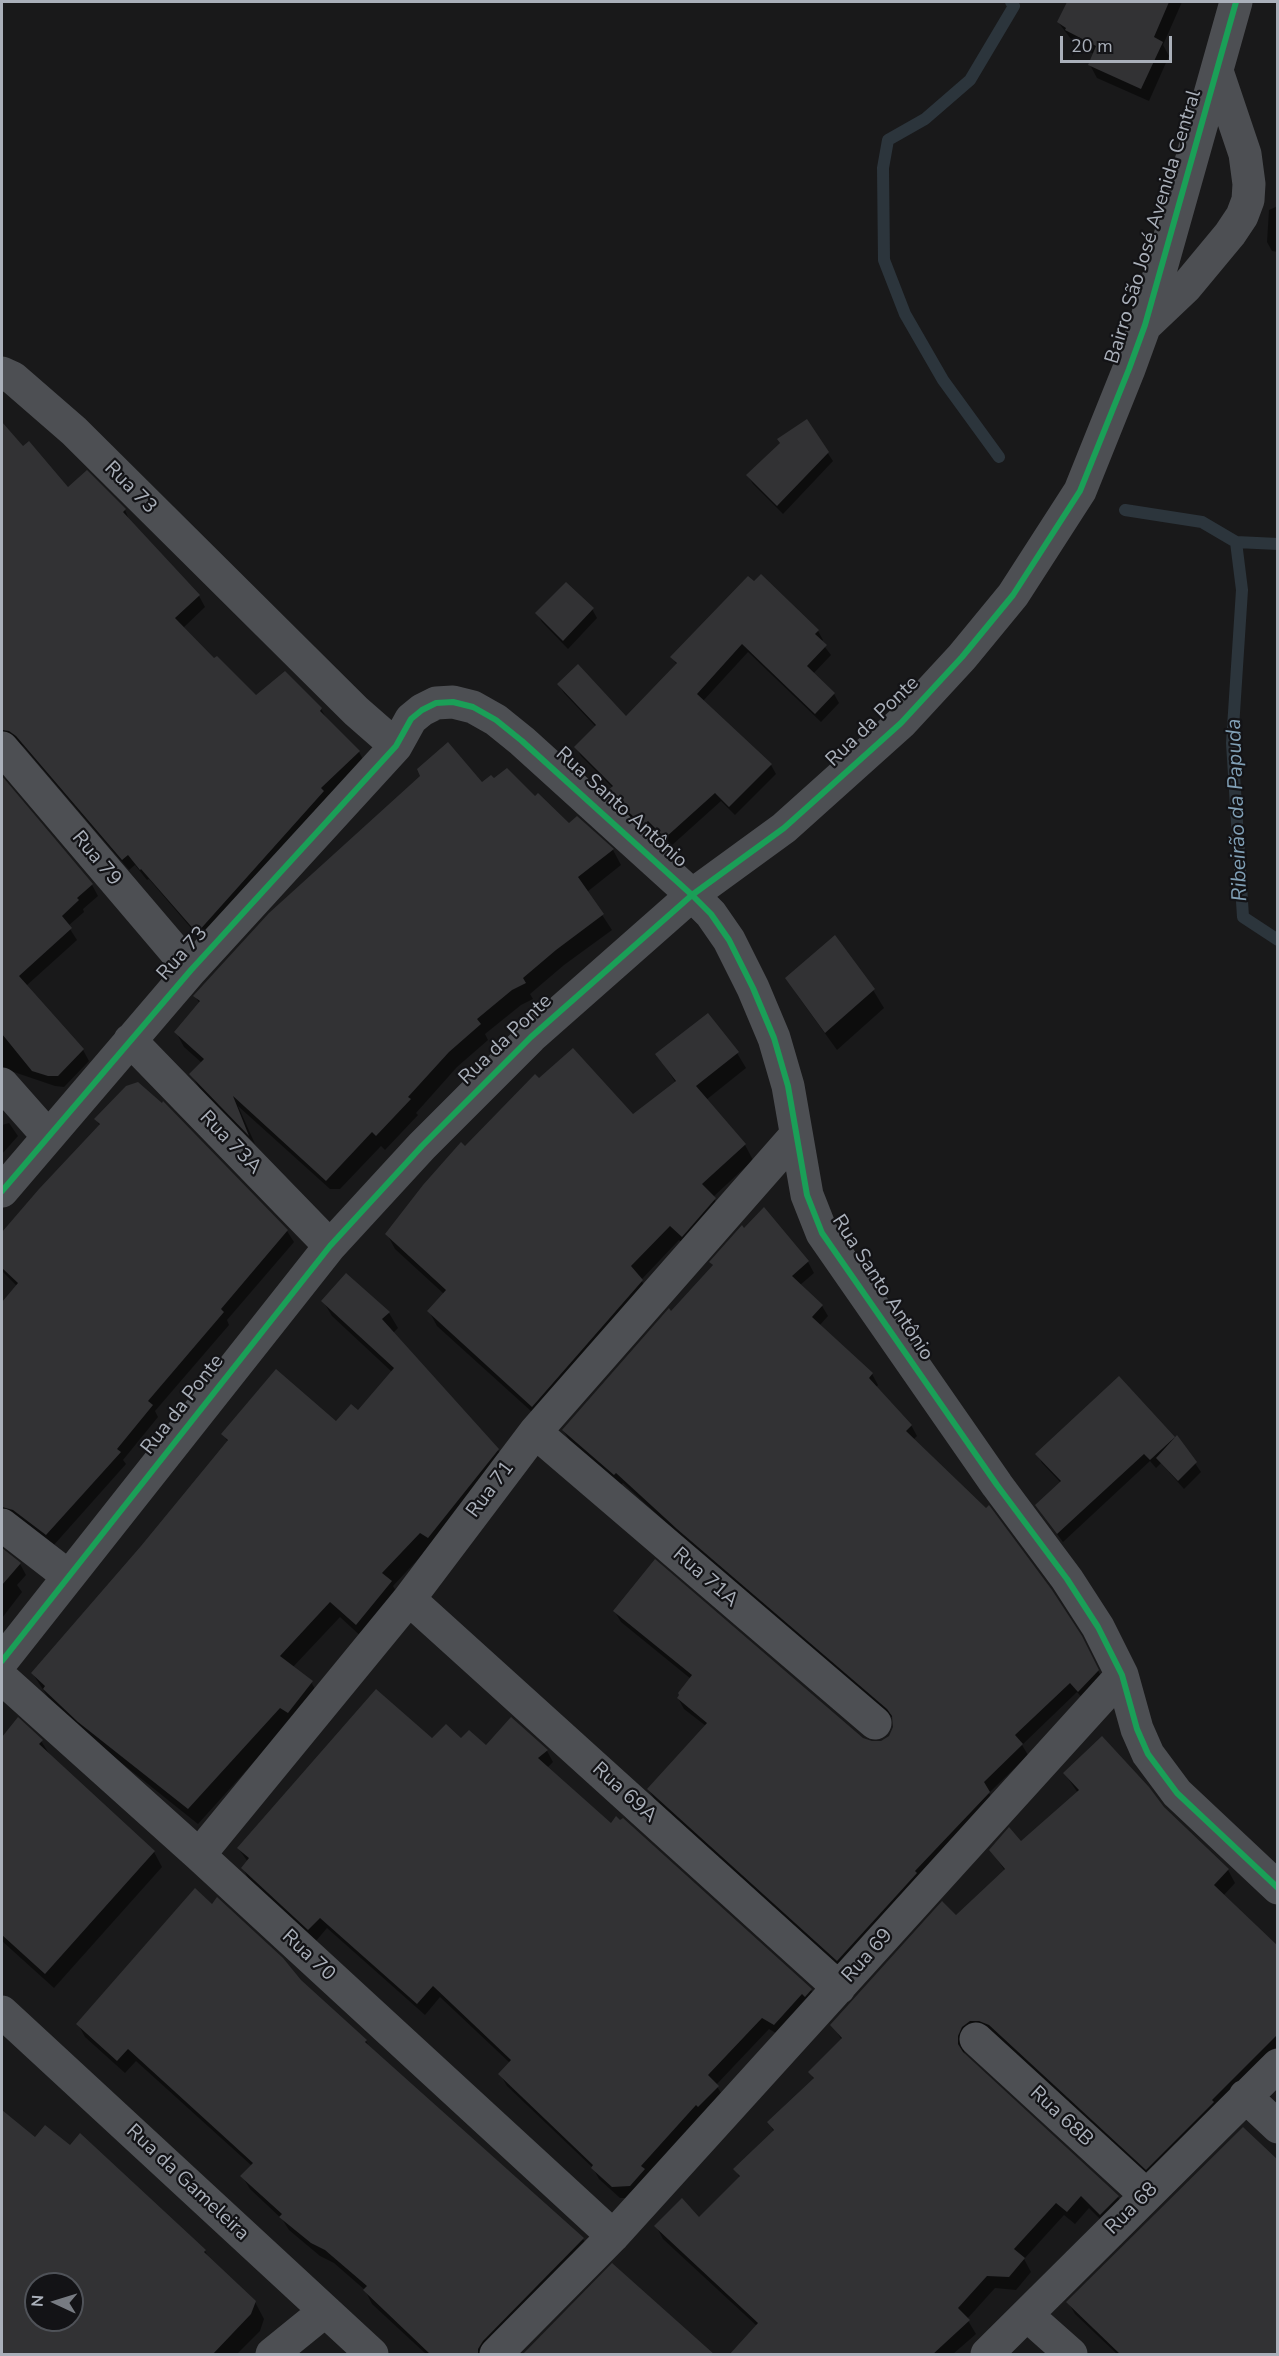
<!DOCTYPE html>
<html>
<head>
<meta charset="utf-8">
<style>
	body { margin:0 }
	#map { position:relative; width:1279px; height:2356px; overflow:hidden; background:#19191a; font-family:"Nunito Sans",sans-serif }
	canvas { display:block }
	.frame { position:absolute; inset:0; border:3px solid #aab0ba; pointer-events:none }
	.north { position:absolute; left:24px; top:2272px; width:60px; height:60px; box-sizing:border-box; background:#131316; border:2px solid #4f5258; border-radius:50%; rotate:274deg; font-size:16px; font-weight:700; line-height:24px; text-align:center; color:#aab0ba }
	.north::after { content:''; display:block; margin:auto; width:21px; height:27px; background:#777b82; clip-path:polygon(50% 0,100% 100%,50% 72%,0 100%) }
	.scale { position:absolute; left:1060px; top:36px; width:112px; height:27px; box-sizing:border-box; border:3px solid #aab0ba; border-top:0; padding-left:8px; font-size:18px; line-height:21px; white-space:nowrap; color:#aab0ba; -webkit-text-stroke:4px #131316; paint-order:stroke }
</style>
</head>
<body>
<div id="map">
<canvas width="1279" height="2356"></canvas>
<div class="frame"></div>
<div class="north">N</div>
<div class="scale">20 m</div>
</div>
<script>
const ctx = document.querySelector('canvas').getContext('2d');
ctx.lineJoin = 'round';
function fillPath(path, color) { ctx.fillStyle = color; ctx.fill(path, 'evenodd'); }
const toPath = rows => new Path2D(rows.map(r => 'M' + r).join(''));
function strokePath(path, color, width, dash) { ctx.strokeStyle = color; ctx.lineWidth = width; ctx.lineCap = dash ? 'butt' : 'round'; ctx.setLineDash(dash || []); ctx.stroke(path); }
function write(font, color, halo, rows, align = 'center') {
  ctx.font = font + ' "Nunito Sans",sans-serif'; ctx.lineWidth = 4.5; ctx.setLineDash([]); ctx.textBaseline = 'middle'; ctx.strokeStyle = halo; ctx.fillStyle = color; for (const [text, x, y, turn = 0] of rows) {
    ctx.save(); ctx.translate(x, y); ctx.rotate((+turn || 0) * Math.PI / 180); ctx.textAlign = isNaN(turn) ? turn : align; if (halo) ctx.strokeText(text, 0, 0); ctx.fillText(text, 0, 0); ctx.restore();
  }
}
fillPath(toPath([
	[1068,2,1182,2,1163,45,1169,56,1149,101,1097,78,1090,65,1094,54,1074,43,1058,22],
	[1278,206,1278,252,1272,251,1267,242,1269,210],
	[2,424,23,449,68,489,87,472,125,510,130,522,199,596,205,607,183,628,214,660,256,697,321,709,328,721,359,752,365,763,204,943,149,879,147,880,135,865,129,870,24,747,16,741,2,742],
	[827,452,833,461,783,514,753,484,748,476],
	[748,578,818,631,823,640,821,642,831,655,813,674,834,694,839,703,821,722,748,652,703,701,771,765,776,774,735,815,721,801,671,846,653,829,648,833,613,801,608,792,613,788,581,756,576,747,596,727,564,693,559,685,626,718,677,665,672,657],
	[592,609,597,618,568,649,542,622,537,613],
	[2,779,92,885,98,896,83,909,84,912,68,926,77,940,26,986,83,1050,89,1061,64,1087,55,1086,2,1068],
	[482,785,536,798,569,825,577,818,613,850,621,865,587,892,612,930,564,965,530,994,533,999,521,1005,485,1034,488,1040,457,1067,416,1113,418,1115,385,1150,381,1146,340,1189,330,1189,238,1106,255,1144,200,1089,191,1074,202,1063,184,1047,176,1032,200,1004,195,996],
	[787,978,873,990,884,1008,837,1050,798,996],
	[737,1053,746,1068,706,1100,745,1145,753,1160,713,1197,723,1214,691,1251,679,1240,641,1280,651,1296,542,1421,437,1326,429,1311,444,1294,395,1249,387,1234,465,1148,539,1080,632,1116,676,1083,657,1054],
	[96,1119,287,1231,294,1242,227,1320,229,1325,155,1411,158,1417,123,1460,126,1464,53,1546,2,1519,2,1304,17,1286,2,1271,2,1235,40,1190,100,1126],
	[9,1123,18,1136,2,1154,2,1125],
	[764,1209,808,1262,814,1273,800,1285,822,1306,828,1316,819,1326,872,1374,878,1385,876,1388,911,1425,917,1436,913,1440,1087,1649,1104,1682,1085,1701,1077,1692,1022,1745,1028,1755,989,1793,995,1803,844,1971,655,1800,649,1790,706,1726,684,1709,678,1698,691,1679,621,1622,615,1612,871,1743,881,1742,890,1737,895,1727,894,1719,685,1540,623,1483,621,1485,570,1441,563,1430,714,1267,711,1262],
	[323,1301,389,1313,398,1328,393,1333,498,1450,506,1465,393,1586,400,1598,365,1640,340,1617,292,1668,311,1682,320,1698,289,1723,198,1824,89,1737,53,1705,33,1674,143,1547,228,1442,223,1434,336,1423,358,1413,392,1372,332,1316],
	[1177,1437,1201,1472,1184,1489,1161,1463,1156,1468,1150,1461,1063,1542,1042,1514,1061,1483,1042,1463,1037,1454,1174,1438,1175,1439],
	[2,1550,20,1564,26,1575,17,1585,22,1592,2,1618],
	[18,1719,41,1741,50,1755,154,1852,162,1867,54,1988,2,1941,2,1741],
	[433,1740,462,1740,486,1747,547,1751,553,1762,547,1768,611,1825,811,1990,818,2002,781,2036,769,2029,716,2085,725,2099,636,2198,620,2198,599,2179,593,2168,507,2086,500,2074,510,2063,440,1997,425,2015,327,1928,316,1941,249,1880,243,1868,248,1862,238,1848],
	[1065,1774,1163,1808,1228,1870,1235,1883,1223,1896,1278,1948,1278,2054,1154,2182,964,2049,965,2056,1118,2197,1126,2210,1107,2226,1089,2208,1075,2224,1064,2215,1024,2259,1031,2272,1016,2290,995,2288,967,2319,976,2334,953,2354,731,2354,757,2326,663,2239,656,2226,699,2219,740,2178,735,2169,774,2132,769,2123,814,2080,810,2072,842,2040,832,2025,956,1917,1005,1871,991,1850,1020,1843,1078,1793],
	[300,1981,366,2041,371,2050,583,2239,591,2252,489,2354,426,2354,372,2304,365,2290,334,2263,320,2256,289,2230,282,2219,250,2189,242,2176,252,2166,136,2061,125,2073,85,2037,78,2024],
	[2,2112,35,2139,205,2251,210,2260,255,2302,264,2319,260,2331,237,2354,2,2354],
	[36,2284,72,2284,72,2320,36,2320],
	[1068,2302,1278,2354,1117,2354,1075,2314]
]), '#0007');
strokePath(toPath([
	[999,457,943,380,905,314,884,260,883,168,888,140,925,119,970,80,1014,6,1011,2],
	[1125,510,1202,522,1236,542,1278,544],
	[1236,542,1242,590,1232,743,1243,917,1278,940]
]), '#2c353c', 12);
fillPath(toPath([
	[1067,2,1169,2,1154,37,1163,42,1141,89,1088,65,1096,46,1065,30,1066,28,1057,22],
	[807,419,829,452,777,506,746,475,780,443,777,439],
	[2,422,23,446,29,441,68,487,87,470,126,509,123,512,200,595,175,618,214,658,217,656,256,695,285,671,322,708,320,711,360,751,321,788,324,791,197,933,141,869,140,870,128,855,122,860,16,736,9,731,2,730],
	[761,574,819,630,815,634,827,645,807,666,835,693,815,714,742,644,697,694,772,764,729,807,715,793,665,838,648,821,643,825,606,792,613,786,574,747,596,725,557,684,578,664,626,716,677,663,670,657,748,576,754,581],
	[566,582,594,608,563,641,535,613],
	[448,742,482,782,491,775,494,778,507,768,535,796,538,793,569,823,577,816,614,849,578,877,604,914,556,950,523,978,526,983,512,990,477,1019,481,1024,449,1052,408,1097,411,1099,376,1136,372,1132,326,1181,233,1096,249,1136,189,1074,204,1059,174,1032,200,1001,193,996,269,913,420,776,417,769],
	[2,776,93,884,77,898,79,900,62,916,72,928,19,976,84,1049,58,1076,48,1076,32,1071,2,1034],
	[835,935,875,989,825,1033,785,978],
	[708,1013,739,1052,696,1086,746,1144,702,1184,716,1198,682,1237,670,1226,631,1266,643,1280,532,1407,427,1311,446,1290,385,1234,423,1185,461,1142,465,1146,535,1074,539,1078,573,1048,633,1114,676,1081,655,1054],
	[138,1082,162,1103,163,1101,288,1230,221,1309,224,1312,148,1401,153,1405,117,1449,121,1452,46,1535,13,1510,2,1507,2,1302,18,1283,2,1268,2,1232,39,1189,100,1124,94,1119,126,1086],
	[764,1207,809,1261,792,1276,823,1305,812,1317,873,1373,869,1378,912,1425,906,1431,986,1508,989,1505,1052,1590,1082,1636,1099,1670,1078,1692,1070,1683,1015,1735,1023,1744,984,1782,990,1792,915,1871,917,1873,837,1961,647,1789,707,1723,677,1698,679,1695,678,1693,692,1675,613,1611,655,1559,863,1738,872,1741,881,1741,889,1736,893,1727,892,1716,887,1709,677,1529,616,1473,614,1475,562,1430,669,1308,671,1311,713,1265,709,1262,742,1225,744,1228],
	[346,1273,390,1312,382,1319,499,1449,428,1538,420,1533,382,1573,392,1581,356,1625,330,1602,280,1656,313,1681,288,1713,280,1708,188,1809,78,1722,43,1689,45,1686,31,1673,141,1546,228,1440,221,1434,276,1369,336,1421,351,1404,358,1410,394,1368,321,1301],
	[1119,1376,1175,1437,1150,1460,1144,1454,1057,1534,1035,1505,1061,1481,1035,1454],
	[1177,1435,1197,1462,1178,1481,1156,1458],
	[2,1548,21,1563,2,1585],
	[376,1689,432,1738,446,1724,461,1738,469,1730,486,1745,511,1717,548,1750,538,1758,611,1823,616,1816,620,1820,623,1818,812,1989,805,1997,802,1994,774,2025,762,2018,708,2075,719,2086,698,2107,696,2105,641,2166,645,2169,630,2186,612,2187,591,2168,593,2165,498,2074,511,2060,433,1986,417,2004,320,1918,308,1930,241,1868,249,1858,237,1848],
	[18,1717,43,1740,39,1744,155,1851,45,1974,2,1935,2,1737],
	[1102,1736,1149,1787,1164,1807,1229,1869,1214,1885,1278,1946,1278,2034,1212,2100,1214,2102,1146,2170,989,2025,979,2021,970,2021,962,2027,958,2036,958,2044,963,2052,1119,2196,1100,2215,1081,2196,1067,2212,1056,2203,1014,2249,1025,2258,1009,2277,987,2276,958,2308,970,2320,932,2355,729,2355,758,2323,654,2226,682,2198,699,2217,740,2176,733,2169,774,2130,767,2122,814,2078,808,2072,842,2038,830,2025,942,1901,956,1915,1005,1869,989,1850,1009,1827,1021,1841,1079,1790,1063,1773],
	[195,1888,212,1904,217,1897,283,1958,301,1980,367,2040,365,2042,584,2238,483,2341,478,2349,478,2355,431,2355,363,2290,367,2286,325,2250,311,2243,279,2217,282,2214,240,2176,253,2163,128,2049,117,2061,76,2024],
	[2,2110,35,2137,45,2125,70,2145,80,2133,206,2250,204,2252,256,2301,251,2314,212,2355,2,2355],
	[36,2284,72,2284,72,2320,36,2320],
	[1243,2127,1278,2160,1278,2355,1121,2355,1066,2302],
	[612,2263,715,2355,522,2355]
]), '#323234');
strokePath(toPath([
	[1147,324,1186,287,1230,234,1242,216,1248,200,1249,184,1245,154,1217,71],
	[2,373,13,378,74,431,356,711,396,746],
	[2,748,191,970],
	[130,1040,330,1246],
	[2,1084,48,1136],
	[2,1191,191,970,396,746,411,719,422,710,436,703,453,702,473,707,496,720,522,741,692,895,711,914,729,940,753,988,774,1038,788,1086,807,1195,822,1233,997,1485,1067,1579,1098,1627,1122,1675,1137,1729,1148,1754,1177,1793,1278,1888],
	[535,1432,875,1723],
	[2,1525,68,1576],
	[409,1599,839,1988],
	[2,1661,330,1246,422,1146,531,1037,692,895,784,828,901,723,962,657,1013,595,1080,491,1129,369,1145,325,1236,2],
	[2,1678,199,1855,613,2236],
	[199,1855,409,1599,535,1432,796,1135],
	[2,2012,372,2354],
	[976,2039,1146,2195],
	[1245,2096,1278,2127],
	[1027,2315,1071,2354],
	[272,2354,325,2311],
	[496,2354,613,2236,1122,1675],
	[987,2354,1278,2065]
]), '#4d4f53', 33);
strokePath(toPath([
	[2,1191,191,970,396,746,411,719,422,710,436,703,453,702,473,707,496,720,522,741,692,895,711,914,729,940,753,988,774,1038,788,1086,807,1195,822,1233,997,1485,1067,1579,1098,1627,1122,1675,1137,1729,1148,1754,1177,1793,1278,1888],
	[2,1661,330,1246,422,1146,531,1037,692,895,784,828,901,723,962,657,1013,595,1080,491,1129,369,1145,325,1236,2]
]), '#1a9f57', 6);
write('20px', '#aab0ba', '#131316', [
	["Bairro São José Avenida Central",1154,227,-73],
	["Rua 73",130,488,45],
	["Rua da Ponte",873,722,-44],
	["Rua Santo Antônio",621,808,42],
	["Rua 79",96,859,50],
	["Rua 73",183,954,-48],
	["Rua da Ponte",506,1040,-44],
	["Rua 73A",230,1143,46],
	["Rua Santo Antônio",882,1288,57],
	["Rua da Ponte",183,1405,-52],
	["Rua 71",491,1490,-53],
	["Rua 71A",705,1578,41],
	["Rua 69A",624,1793,42],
	["Rua 70",308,1956,43],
	["Rua 69",868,1956,-48],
	["Rua 68B",1061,2117,43],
	["Rua da Gameleira",187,2183,43],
	["Rua 68",1132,2209,-45]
]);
write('italic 21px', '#81a0b6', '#131316', [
	["Ribeirão da Papuda",1238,810,-92]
]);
</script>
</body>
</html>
